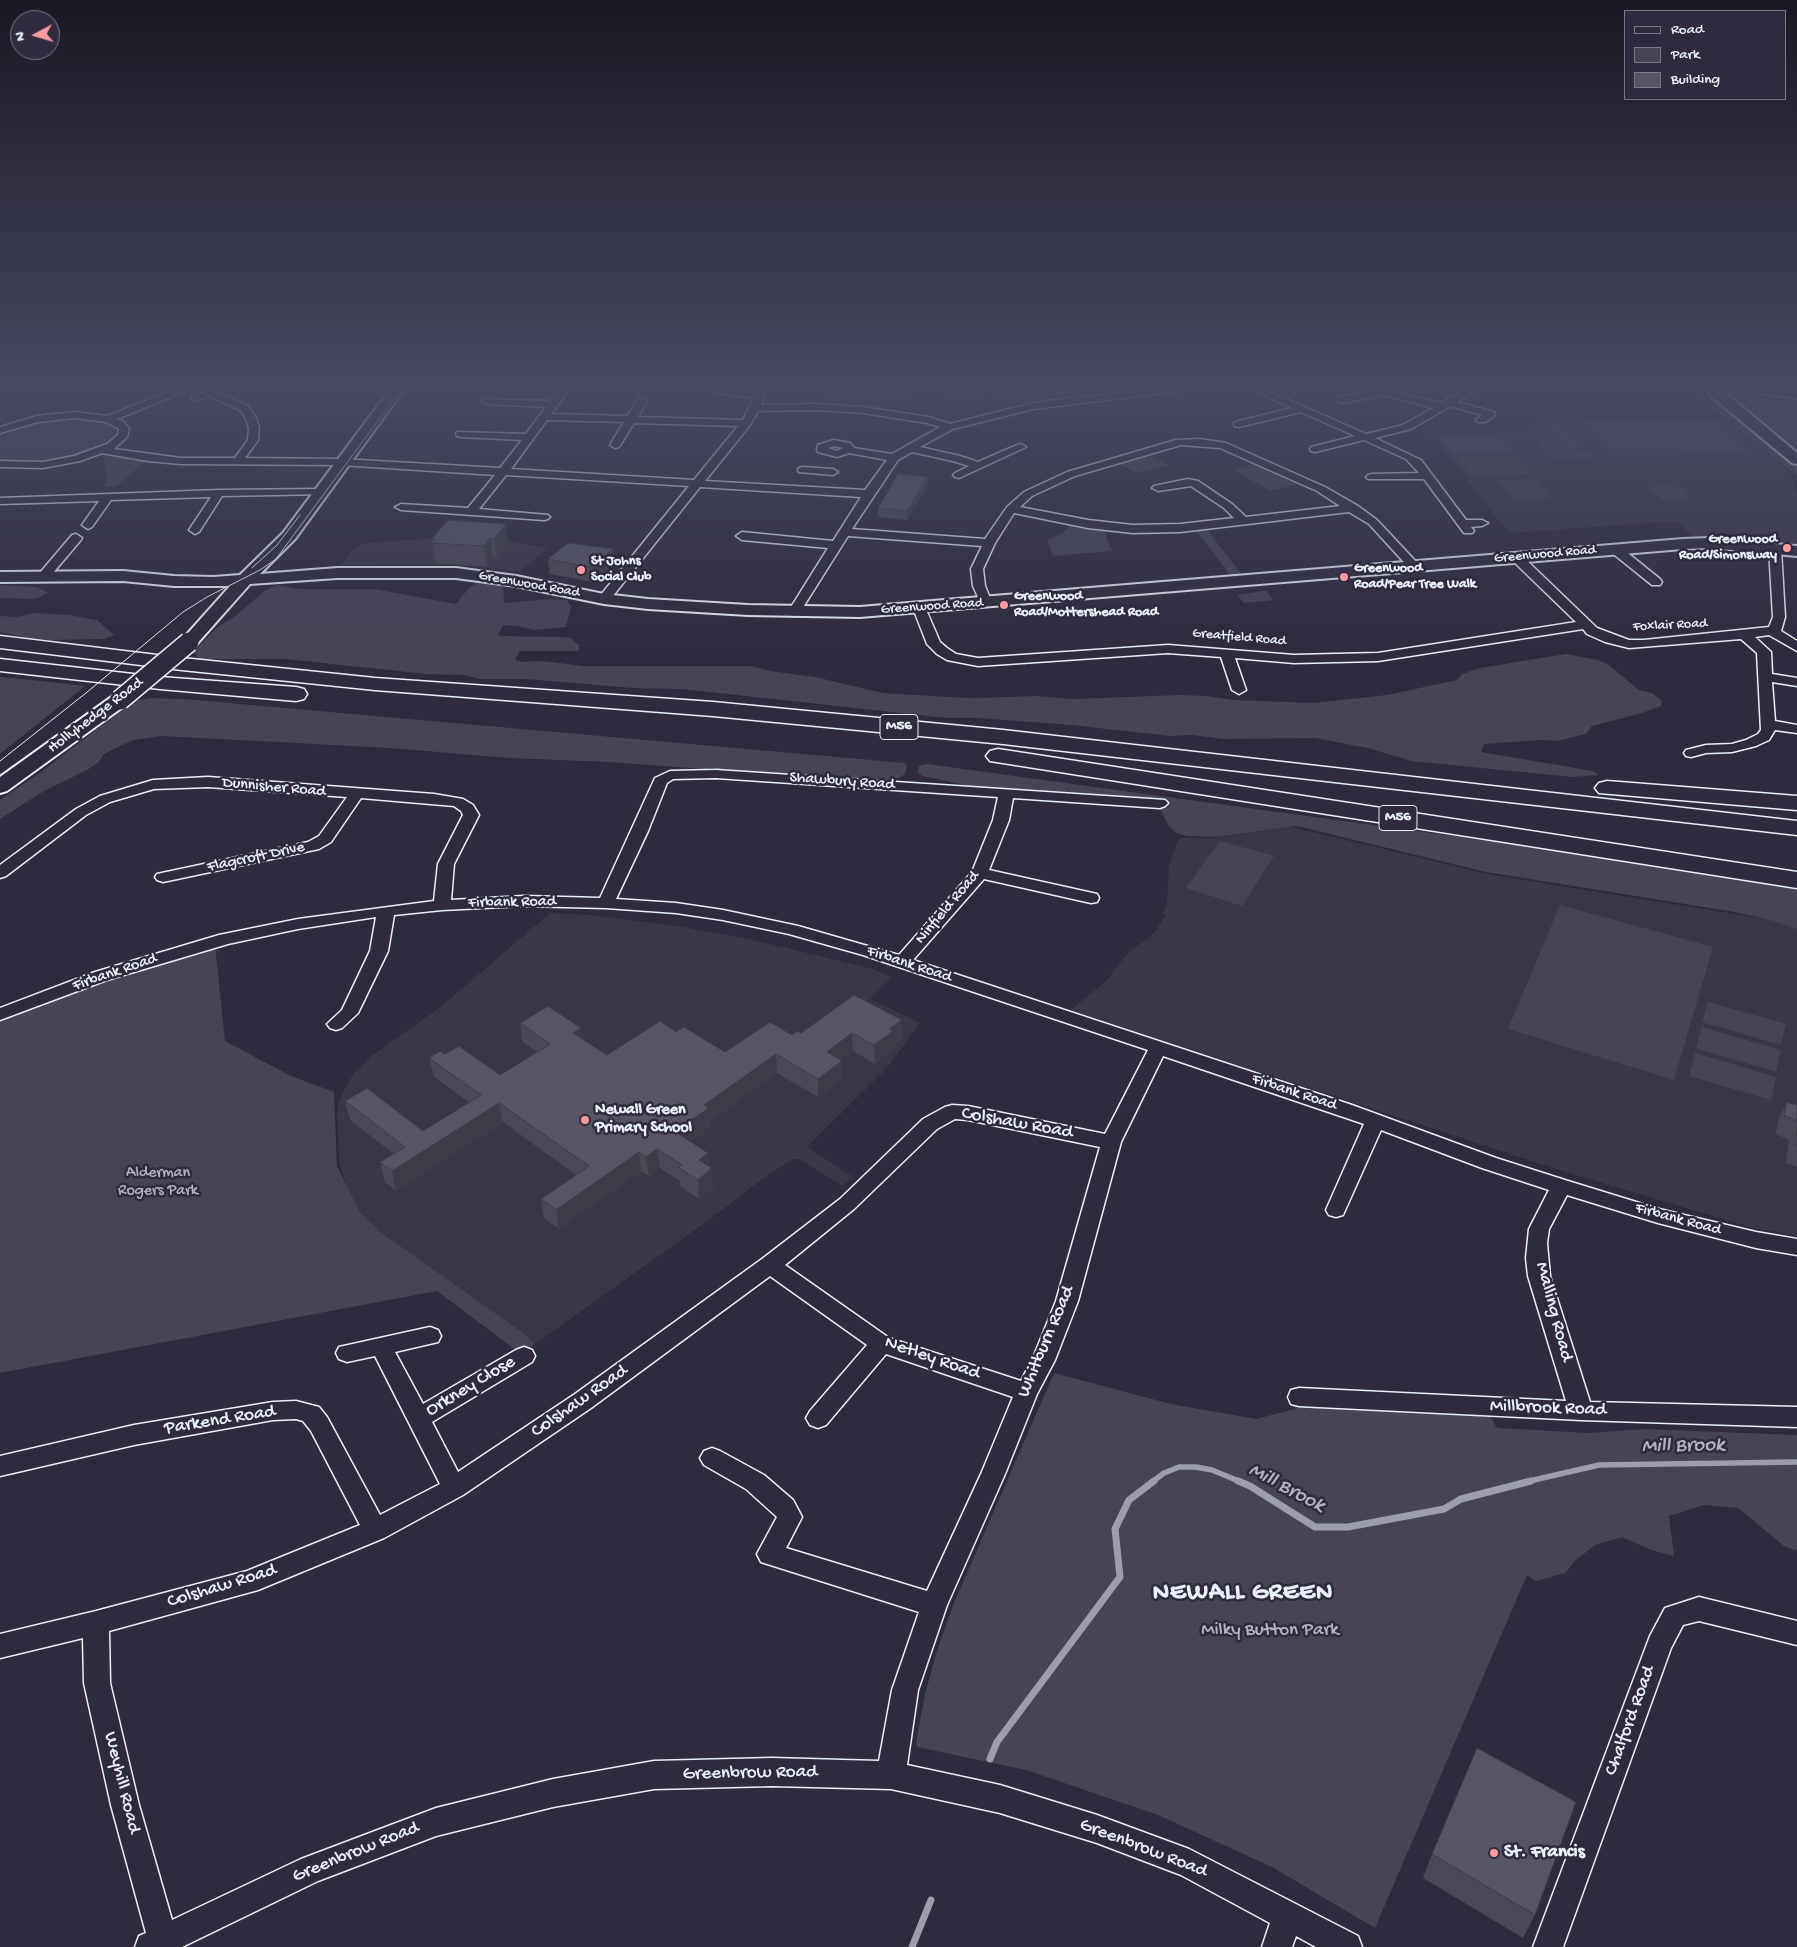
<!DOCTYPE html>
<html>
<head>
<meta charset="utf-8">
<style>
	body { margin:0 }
	#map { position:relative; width:1797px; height:1947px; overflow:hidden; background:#2f2a3d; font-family:"Gochi Hand",sans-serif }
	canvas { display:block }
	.legend { position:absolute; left:1624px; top:10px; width:162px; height:90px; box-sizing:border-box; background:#2f2a3d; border:1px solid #797a88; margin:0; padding:6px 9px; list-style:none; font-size:15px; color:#e8f1f8 }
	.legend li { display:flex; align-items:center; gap:10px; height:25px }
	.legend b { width:25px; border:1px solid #797a88 }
	.north { position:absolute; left:10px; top:10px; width:50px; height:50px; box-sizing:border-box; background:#2f2a3d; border:1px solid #797a88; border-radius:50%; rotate:264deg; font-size:14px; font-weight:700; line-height:20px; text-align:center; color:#e8f1f8 }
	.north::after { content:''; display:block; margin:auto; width:18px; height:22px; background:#ff9aa2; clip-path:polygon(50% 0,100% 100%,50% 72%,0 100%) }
</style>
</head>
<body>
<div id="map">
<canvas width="1797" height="1947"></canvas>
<ul class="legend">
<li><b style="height:6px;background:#2f2a3d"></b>Road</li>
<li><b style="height:14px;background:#464455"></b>Park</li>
<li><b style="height:14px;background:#575565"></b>Building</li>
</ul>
<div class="north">N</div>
</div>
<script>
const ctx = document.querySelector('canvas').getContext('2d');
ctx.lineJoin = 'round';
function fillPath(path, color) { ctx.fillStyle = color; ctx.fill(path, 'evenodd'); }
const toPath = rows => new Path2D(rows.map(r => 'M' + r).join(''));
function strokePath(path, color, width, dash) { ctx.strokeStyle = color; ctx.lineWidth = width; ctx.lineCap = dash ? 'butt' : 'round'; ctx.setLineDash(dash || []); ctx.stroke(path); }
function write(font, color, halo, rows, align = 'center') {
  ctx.font = font + ' "Gochi Hand",sans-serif'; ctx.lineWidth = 5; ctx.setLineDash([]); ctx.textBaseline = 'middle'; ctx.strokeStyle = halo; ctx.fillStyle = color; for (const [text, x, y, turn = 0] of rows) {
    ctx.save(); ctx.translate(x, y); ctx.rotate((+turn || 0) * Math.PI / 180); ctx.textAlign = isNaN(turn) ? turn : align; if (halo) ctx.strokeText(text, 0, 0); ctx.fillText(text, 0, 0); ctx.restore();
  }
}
fillPath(toPath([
	[968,384,1043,384,1065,395,1011,405],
	[1546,414,1573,421,1725,418,1790,472,1797,492,1797,546,1694,538,1677,521,1509,533,1430,433,1521,431],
	[452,537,510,542,548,548,520,571,445,564,341,565,352,549,365,543],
	[1292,827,1487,874,1797,924,1797,1236,1753,1228,1556,1169,1071,1010,1106,981,1127,954,1154,933,1166,916,1163,914,1167,904,1169,865,1179,838,1215,838],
	[550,913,590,915,677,926,749,939,873,969,892,977,870,999,920,1023,887,1068,807,1147,853,1177,842,1186,800,1159,793,1159,762,1179,713,1217,535,1344,522,1332,382,1233,360,1212,348,1189,339,1163,337,1109,343,1092,354,1073,373,1055,442,1006]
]), '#3b3749');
fillPath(toPath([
	[804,384,909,384,911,386,907,388,907,392,915,395,912,400,804,392],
	[1683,384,1745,384,1750,388,1797,395,1797,476],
	[68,418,68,420,102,421,112,425,116,428,112,431,116,432,115,436,105,443,86,452,80,453,80,455,47,462,36,463,37,460,23,460,21,463,0,461,0,433,24,424],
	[1713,420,1751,453,1614,456,1581,423],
	[1543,425,1563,425,1577,439,1557,440],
	[1499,435,1516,453,1454,454,1439,436],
	[1578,440,1586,448,1544,449,1537,441],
	[1587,450,1595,458,1553,459,1546,451],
	[103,454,109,454,147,460,115,487,104,487,107,476],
	[1150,456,1169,465,1137,473,1119,464],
	[1517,456,1534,475,1472,476,1456,457],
	[1258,463,1301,483,1270,491,1235,470],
	[1534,479,1551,499,1513,500,1496,480],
	[1659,485,1669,485,1683,488,1689,494,1687,499,1664,501,1650,487],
	[1073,524,1105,529,1107,540,1113,551,1053,556,1047,540,1062,533],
	[1205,527,1245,579,1234,580,1194,528],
	[478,583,503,585,504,603,551,599,567,600,571,607,566,627,533,630,518,626,503,625,498,636,559,637,570,638,579,645,579,651,520,651,515,660,522,662,541,661,584,666,751,666,770,671,815,677,883,693,932,696,973,698,1037,696,1073,699,1179,695,1207,696,1234,700,1314,703,1387,695,1457,680,1462,674,1480,668,1566,654,1598,660,1609,665,1639,690,1652,693,1662,701,1661,706,1642,713,1592,726,1586,734,1557,741,1542,740,1484,744,1481,752,1593,771,1599,775,1572,777,1411,761,1368,748,1315,738,1224,739,1192,735,1170,736,1071,725,977,718,946,718,682,689,632,688,526,679,480,679,464,675,425,674,286,659,199,659,194,653,199,645,219,626,237,615,263,592,277,585,298,589,374,589,456,604,469,588],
	[0,585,37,587,48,593,35,599,0,598],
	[1264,591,1267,591,1273,600,1246,603,1243,602,1237,595],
	[33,613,69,615,97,620,114,635,104,639,51,640,27,638,0,632,0,616,17,617],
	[0,677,32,680,85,686,0,754],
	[151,698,184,699,905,763,907,767,905,774,899,778,888,780,841,779,608,762,510,758,390,748,161,736,134,740,120,746,104,754,98,763,87,770,44,791,0,819,0,800,41,772,126,707,138,700],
	[927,764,1614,858,1797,887,1797,929,1774,921,1735,912,1486,872,1297,826,1217,837,1187,836,1176,833,1169,826,1160,809,1155,805,985,789,922,776,918,772,919,766],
	[1220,841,1274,856,1242,906,1186,888],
	[1560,905,1713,947,1674,1080,1508,1029],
	[215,945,225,1041,291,1076,334,1092,337,1166,360,1212,382,1233,522,1332,535,1344,521,1354,437,1291,0,1373,0,1017,33,1002],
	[1708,1002,1786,1024,1781,1045,1702,1022],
	[1702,1027,1781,1050,1776,1072,1696,1048],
	[1695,1053,1776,1077,1771,1100,1689,1076],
	[1054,1373,1171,1404,1256,1419,1295,1409,1295,1405,1490,1416,1497,1428,1588,1433,1644,1429,1797,1435,1797,1551,1784,1546,1738,1508,1704,1505,1669,1516,1674,1556,1651,1550,1622,1537,1595,1545,1576,1560,1565,1573,1536,1581,1527,1575,1375,1928,1272,1867,1158,1815,1026,1770,917,1747,916,1742,925,1694,936,1654,953,1605]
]), '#464455');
strokePath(toPath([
	[1152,1482,1164,1473,1179,1467,1196,1467,1212,1470,1241,1482],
	[1525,1482,1599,1465,1797,1462]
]), '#9c9fab', 5.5);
strokePath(toPath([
	[1238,1481,1250,1486,1315,1527,1348,1527,1444,1509,1461,1499,1531,1481],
	[990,1759,997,1742,1120,1577,1115,1529,1129,1500,1154,1481],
	[912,1947,931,1900]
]), '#9c9fab', 7);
const street = toPath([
	[57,384,106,384,101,387,71,389,57,384],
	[189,384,202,384,117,419,124,422,129,429,127,437,114,449,181,458,235,458,248,440,249,428,246,418,240,410,209,396,196,401,191,398,226,384,236,385,218,393,248,406,256,418,259,428,258,440,245,458,341,459,500,468,522,440,461,437,457,436,456,434,457,432,526,434,546,407,487,404,483,403,483,399,550,401,563,384,573,384,551,414,627,416,638,399,642,398,647,401,638,417,743,420,754,397,736,396,712,391,702,384,713,384,736,390,755,391,754,384,764,384,765,394,761,405,815,404,863,407,929,417,950,424,1033,403,1072,398,1047,386,1045,384,1057,384,1085,397,1191,384,1217,384,1212,387,1033,409,953,429,920,447,960,456,978,462,1017,445,1021,444,1026,447,959,478,955,477,953,475,955,473,969,466,953,461,912,452,898,460,852,529,985,539,1007,507,1024,492,1067,472,1176,440,1199,439,1226,443,1325,487,1358,506,1377,520,1421,567,1415,571,1411,570,1369,524,1349,512,1180,532,1133,533,1088,528,1014,513,995,543,983,569,985,586,992,603,990,606,982,606,973,586,971,569,982,546,848,536,800,612,794,616,788,612,828,548,742,540,736,536,742,532,833,541,861,497,700,487,608,602,604,603,600,602,598,599,600,596,689,486,506,475,479,509,548,515,550,517,548,519,544,520,401,510,395,507,401,504,468,508,495,475,341,465,181,464,148,461,102,453,80,461,43,468,0,467,0,461,43,462,74,456,107,444,118,435,119,429,106,422,74,418,38,422,0,433,0,427,37,416,74,412,107,416,189,384],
	[815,410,863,413,927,423,940,427,892,454,854,448,850,443,833,440,818,445,817,450,818,452,837,457,849,453,887,460,865,490,705,481,750,425,758,411,815,410],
	[547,420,624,422,610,445,615,448,619,447,634,423,738,426,694,480,511,469,547,420],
	[1181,445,1220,448,1317,491,1340,506,1246,517,1232,504,1198,481,1188,479,1154,486,1152,488,1158,491,1191,486,1224,508,1234,518,1180,524,1133,525,1088,520,1020,507,1032,496,1075,476,1181,445],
	[834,446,843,448,836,451,828,448,834,446],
	[1241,384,1253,384,1366,434,1403,425,1433,408,1384,395,1342,403,1338,402,1338,398,1371,390,1384,389,1440,403,1475,384,1486,384,1484,386,1457,402,1494,412,1495,414,1494,416,1485,422,1477,422,1476,420,1482,415,1450,406,1411,429,1375,438,1421,460,1466,520,1482,520,1488,523,1482,526,1471,527,1474,531,1472,533,1464,533,1424,479,1368,479,1366,477,1368,475,1372,474,1419,473,1406,459,1364,440,1315,452,1311,451,1310,449,1311,447,1355,436,1301,412,1239,427,1235,426,1234,424,1235,422,1292,408,1241,384],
	[1740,384,1752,384,1758,387,1797,392,1797,398,1756,393,1740,384],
	[803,467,833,469,838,472,833,475,799,472,798,470,799,468,803,467],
	[321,489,327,492,325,494,222,496,199,532,195,534,189,530,211,497,111,500,92,527,88,529,82,525,99,501,0,504,0,498,219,490,321,489],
	[76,534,82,538,80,541,47,580,39,580,37,577,39,574,72,535,76,534],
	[1615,545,1619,546,1660,579,1662,582,1660,585,1652,585,1611,552,1609,549,1615,545],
	[1775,545,1781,549,1785,617,1781,631,1797,641,1797,651,1769,635,1755,637,1771,652,1772,674,1797,678,1797,686,1772,682,1775,721,1797,725,1797,733,1775,730,1769,740,1756,746,1732,752,1706,753,1691,757,1686,756,1684,753,1686,750,1706,745,1732,744,1746,740,1758,734,1761,730,1757,653,1741,639,1629,648,1605,642,1587,634,1583,629,1378,661,1294,663,1235,658,1246,690,1239,694,1232,690,1221,657,1168,653,978,666,947,660,937,654,927,644,913,608,919,604,924,605,940,642,947,648,956,654,978,658,1168,645,1294,655,1378,653,1576,622,1512,560,1510,557,1516,553,1520,554,1597,628,1629,640,1644,640,1769,627,1773,617,1769,549,1775,545],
	[716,770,1165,800,1168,803,1165,806,1160,808,1013,798,1009,820,989,870,1097,894,1099,898,1097,902,1091,903,984,879,913,960,1352,1105,1496,1158,1568,1181,1659,1209,1756,1232,1797,1239,1797,1255,1756,1248,1658,1223,1567,1195,1549,1229,1547,1243,1550,1276,1590,1402,1797,1407,1797,1427,1581,1420,1299,1406,1291,1404,1288,1397,1291,1390,1299,1388,1566,1401,1528,1276,1526,1258,1529,1229,1549,1190,1482,1168,1381,1130,1343,1215,1336,1217,1329,1215,1326,1210,1364,1124,1163,1056,1121,1142,1078,1301,1055,1360,1037,1394,1005,1474,947,1605,918,1690,907,1765,1000,1785,1097,1815,1189,1849,1358,1936,1362,1947,1316,1947,1296,1936,1292,1947,1262,1947,1270,1923,1181,1875,1097,1843,1000,1813,891,1789,772,1786,654,1789,553,1807,436,1836,318,1881,182,1947,135,1947,139,1936,146,1933,111,1805,84,1683,83,1638,0,1658,0,1634,96,1611,247,1571,360,1525,311,1431,303,1421,296,1419,273,1420,134,1445,0,1476,0,1456,134,1425,273,1402,296,1401,319,1407,327,1417,380,1515,440,1484,375,1356,347,1362,339,1359,336,1353,339,1347,430,1327,438,1330,441,1336,438,1342,395,1352,423,1404,516,1350,524,1347,532,1350,535,1356,532,1362,432,1422,458,1472,575,1394,762,1259,840,1199,923,1119,945,1107,952,1105,968,1106,1105,1134,1148,1050,863,955,789,934,723,920,676,913,606,908,524,906,442,910,394,915,388,951,358,1013,342,1028,336,1030,330,1028,327,1024,342,1010,370,951,376,917,298,929,228,944,107,980,0,1020,0,1008,95,972,219,935,298,919,434,901,438,864,463,815,461,811,454,806,361,798,331,842,319,849,163,882,157,880,155,877,157,874,308,842,319,836,347,797,208,787,154,789,110,802,86,815,6,876,0,878,0,865,76,809,100,796,153,780,208,777,434,794,463,799,473,805,479,815,454,864,451,900,524,896,600,898,655,778,670,771,716,770],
	[716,778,998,797,993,820,972,872,899,955,798,926,723,910,676,903,616,899,648,831,667,783,673,779,716,778],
	[955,1119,968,1120,1100,1147,1056,1301,1033,1358,1021,1381,889,1338,785,1265,854,1209,937,1129,955,1119],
	[770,1276,867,1345,810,1411,806,1418,810,1425,818,1428,826,1425,886,1354,1013,1397,981,1474,927,1591,786,1548,802,1517,793,1500,764,1475,720,1451,712,1448,704,1451,700,1458,704,1465,746,1489,777,1517,757,1554,761,1562,919,1612,892,1690,879,1761,772,1758,654,1761,553,1779,436,1808,301,1859,172,1920,139,1805,110,1683,109,1631,258,1590,384,1538,463,1495,591,1408,770,1276],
	[1699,1597,1797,1621,1797,1645,1699,1621,1683,1625,1671,1648,1563,1947,1533,1947,1650,1636,1665,1608,1699,1597]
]);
const secondary = toPath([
	[394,384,408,384,295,539,260,574,337,568,456,568,516,576,604,594,648,599,748,605,860,607,1683,539,1709,538,1797,546,1797,556,1709,548,1683,549,860,617,748,615,648,609,604,604,516,586,456,578,337,578,250,584,195,646,189,647,183,646,180,642,230,586,174,586,123,581,0,582,0,572,123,571,174,576,214,577,240,575,283,533,394,384],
	[1702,384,1715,384,1797,453,1797,464,1792,463,1712,397,1702,384],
	[120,694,127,696,129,700,127,704,7,791,0,793,0,777,113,696,120,694]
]);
const highway = toPath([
	[0,636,182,658,375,678,713,702,1003,730,1797,821,1797,835,1003,744,713,716,375,690,182,670,0,648,0,636],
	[0,659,160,677,296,687,304,689,307,694,304,699,296,701,160,689,0,671,0,659],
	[998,749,1797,872,1797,888,990,761,986,756,990,751,998,749],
	[1607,781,1797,796,1797,810,1599,793,1595,788,1599,783,1607,781]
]);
strokePath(street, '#e8f1f8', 3);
strokePath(secondary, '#e8f1f8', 4);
strokePath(highway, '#e8f1f8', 3);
fillPath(street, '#2f2a3d');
fillPath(secondary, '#2f2a3d');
fillPath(highway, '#2f2a3d');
strokePath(toPath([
	[252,568,277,545,300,515],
	[0,761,86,693,183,612,207,597,260,570,276,559,405,384]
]), '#e8f1f8', 1);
const secondaryBridge = toPath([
	[120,700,189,642]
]);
strokePath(secondaryBridge, '#e8f1f8', 22, []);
strokePath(secondaryBridge, '#2f2a3d', 19);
fillPath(toPath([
	[949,384,984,384,983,397,965,402,949,395],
	[928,486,907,520,878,517,878,508],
	[448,520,509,544,497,559,493,558,487,566,435,563,432,543,432,539],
	[613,549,614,565,593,582,550,574,548,559],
	[902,1020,902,1039,893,1046,893,1049,875,1064,853,1051,841,1060,842,1079,818,1097,777,1073,710,1121,710,1127,692,1140,692,1143,708,1153,709,1166,714,1188,699,1199,680,1186,680,1181,660,1168,649,1176,641,1171,559,1229,544,1218,541,1199,576,1175,503,1122,396,1191,385,1182,380,1162,394,1154,350,1120,345,1101,423,1131,469,1102,434,1077,429,1058,445,1054,500,1075,537,1052,523,1042,520,1023,581,1028,583,1039,607,1055,676,1032,725,1052,792,1035],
	[1787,1102,1797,1105,1797,1167,1786,1163,1789,1140,1776,1134,1778,1121],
	[1432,1854,1535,1915,1523,1938,1423,1878]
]), '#4b4957');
fillPath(toPath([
	[984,384,983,397,965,402,966,389],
	[928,477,928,486,907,520,907,511],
	[506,524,509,544,497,559,494,539],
	[490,538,493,558,487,566,484,546],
	[613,549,614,565,593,582,591,567],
	[902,1020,902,1039,893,1046,893,1049,875,1064,874,1045,890,1029],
	[581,1028,584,1046,573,1033],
	[852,1033,853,1051,828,1071,827,1052],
	[776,1054,777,1073,710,1121,710,1127,692,1140,693,1145,679,1134,687,1123,704,1105],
	[842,1061,842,1079,818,1097,818,1079],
	[499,1103,503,1122,396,1191,392,1171],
	[657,1149,660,1168,649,1176,646,1157],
	[639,1152,641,1171,559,1229,556,1210],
	[708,1153,709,1170,712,1168,714,1188,699,1199,698,1180,699,1160]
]), '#3d3c47');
const building = toPath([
	[953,384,984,384,966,389,953,384],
	[898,474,928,477,907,511,878,508,898,474],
	[448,520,506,524,494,539,490,538,484,546,432,543,435,539,432,539,448,520],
	[568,543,613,549,591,567,548,559,568,543],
	[854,995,902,1020,890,1029,893,1031,874,1045,852,1033,827,1052,842,1061,818,1079,776,1054,704,1105,709,1108,687,1123,691,1126,679,1134,708,1153,699,1160,712,1168,698,1180,678,1167,682,1165,657,1149,646,1157,639,1152,556,1210,541,1199,589,1166,499,1103,392,1171,380,1162,405,1147,345,1101,367,1088,423,1131,481,1095,429,1058,440,1051,445,1054,459,1046,500,1075,550,1044,520,1023,548,1006,581,1028,573,1033,607,1055,660,1021,676,1032,684,1027,725,1052,770,1022,792,1035,797,1031,801,1033,854,995],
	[1787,1102,1797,1105,1797,1121,1784,1115,1787,1102],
	[1797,1126,1797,1145,1795,1144,1797,1126],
	[1477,1748,1576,1802,1535,1915,1432,1854,1477,1748]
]);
fillPath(building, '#575565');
strokePath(building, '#3d3c47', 1);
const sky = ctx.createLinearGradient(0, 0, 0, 656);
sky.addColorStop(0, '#1a1722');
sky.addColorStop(0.59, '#474a62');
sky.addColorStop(1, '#474a6200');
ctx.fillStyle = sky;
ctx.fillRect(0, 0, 1797, 656);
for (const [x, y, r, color] of [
	[1787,548,5,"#ff9aa2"],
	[581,570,5,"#ff9aa2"],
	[1344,577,5,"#ff9aa2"],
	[1004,605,5,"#ff9aa2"],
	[585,1120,5,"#ff9aa2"],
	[1494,1853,5,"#ff9aa2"]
]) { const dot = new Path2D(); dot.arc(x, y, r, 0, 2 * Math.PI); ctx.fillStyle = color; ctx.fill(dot); strokePath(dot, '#2f2a3d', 2); }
write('bold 14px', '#e8f1f8', '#2f2a3d', [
	["Greenwood",1777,540,"right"],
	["Road/Simonsway",1777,556,"right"],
	["St Johns",591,562],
	["Social Club",591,578],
	["Greenwood",1354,569],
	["Road/Pear Tree Walk",1354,585],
	["Greenwood",1014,597],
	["Road/Mottershead Road",1014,613]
], 'left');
write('14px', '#e8f1f8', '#2f2a3d', [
	["Greenwood Road",1545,555,-5],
	["Greenwood Road",529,585,10],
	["Greenwood Road",932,607,-4],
	["Foxlair Road",1670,626,-3],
	["Greatfield Road",1239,638,5]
]);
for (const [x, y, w] of [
	[899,727,38],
	[1398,818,38]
]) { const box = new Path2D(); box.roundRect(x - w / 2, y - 12.5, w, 25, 4); ctx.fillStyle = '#2f2a3d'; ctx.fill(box); strokePath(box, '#e8f1f8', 1); }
write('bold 15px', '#e8f1f8', null, [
	["M56",899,727],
	["M56",1398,818]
]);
write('16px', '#e8f1f8', '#2f2a3d', [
	["Hollyhedge Road",96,716,-37],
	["Shawbury Road",842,782,4],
	["Dunnisher Road",274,788,5],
	["Flagcroft Drive",256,858,-12],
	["Firbank Road",512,903,-1],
	["Ninfield Road",948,908,-50],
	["Firbank Road",909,965,18],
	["Firbank Road",115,973,-19],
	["Firbank Road",1294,1093,18],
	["Firbank Road",1678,1220,15]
]);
write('bold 16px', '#e8f1f8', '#2f2a3d', [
	["Newall Green",595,1111],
	["Primary School",595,1129]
], 'left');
write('16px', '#afb4bf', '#2f2a3d', [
	["Alderman",158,1174],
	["Rogers Park",158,1192]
]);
write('19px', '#e8f1f8', '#2f2a3d', [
	["Colshaw Road",1017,1124,10],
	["Malling Road",1553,1312,75],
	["Whitburn Road",1047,1342,-67],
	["Netley Road",932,1359,19],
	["Orkney Close",471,1387,-31],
	["Colshaw Road",580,1402,-35],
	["Millbrook Road",1548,1409,2],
	["Parkend Road",220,1421,-9],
	["Colshaw Road",222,1587,-17],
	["Chalford Road",1631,1721,-70],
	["Greenbrow Road",750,1774,-1],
	["Weyhill Road",121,1783,76],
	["Greenbrow Road",1143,1849,21],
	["Greenbrow Road",356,1853,-22]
]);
write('19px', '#afb4bf', '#2f2a3d', [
	["Milky Button Park",1270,1631]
]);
write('bold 19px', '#e8f1f8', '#2f2a3d', [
	["St. Francis",1504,1853]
], 'left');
write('italic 21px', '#afb4be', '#2f2a3d', [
	["Mill Brook",1683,1447,-1],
	["Mill Brook",1286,1489,28]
]);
ctx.letterSpacing = '1px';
write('bold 25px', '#e8f1f8', '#2f2a3d', [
	["NEWALL GREEN",1243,1594]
]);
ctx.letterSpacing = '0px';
</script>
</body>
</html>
